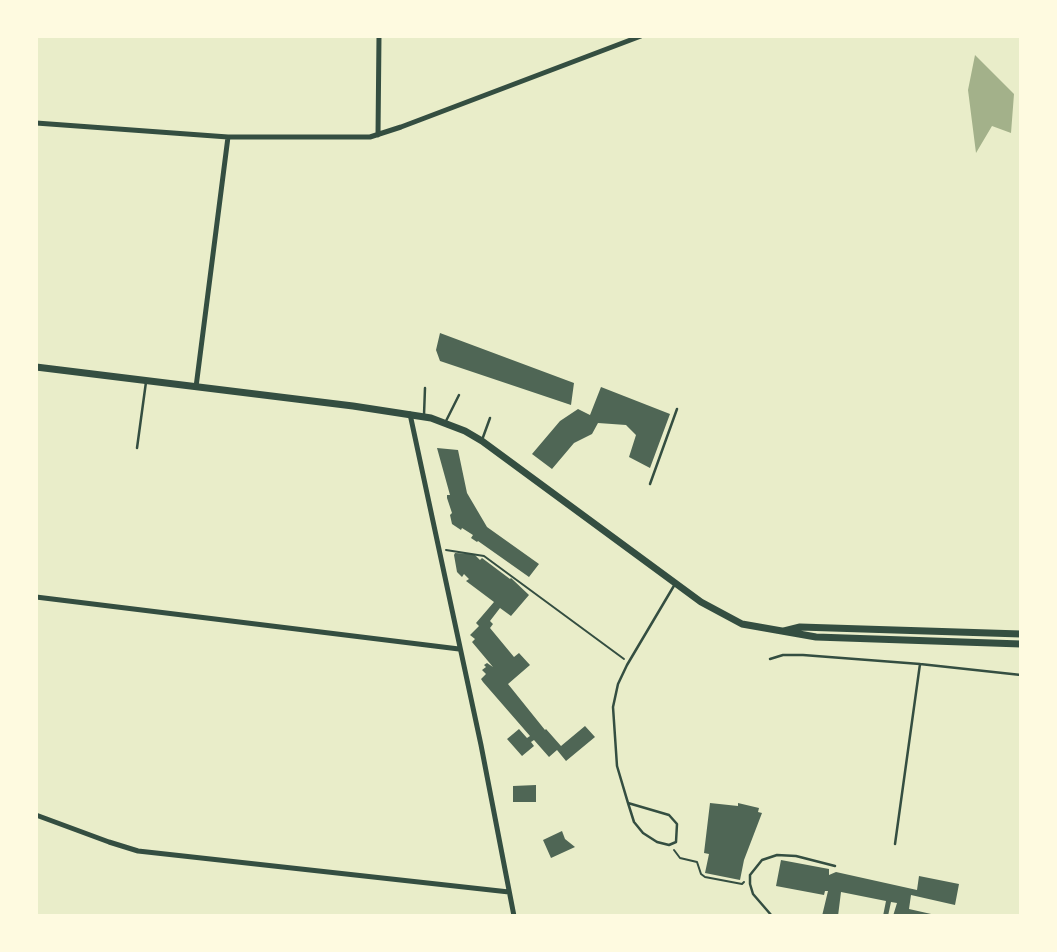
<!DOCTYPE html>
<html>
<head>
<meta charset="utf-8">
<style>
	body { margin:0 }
	#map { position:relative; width:1057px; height:952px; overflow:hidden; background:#e9edc9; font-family:"Zilla Slab",serif }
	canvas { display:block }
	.frame { position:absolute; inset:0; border:38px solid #fefae0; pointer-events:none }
</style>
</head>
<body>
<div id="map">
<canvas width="1057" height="952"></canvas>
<div class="frame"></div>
</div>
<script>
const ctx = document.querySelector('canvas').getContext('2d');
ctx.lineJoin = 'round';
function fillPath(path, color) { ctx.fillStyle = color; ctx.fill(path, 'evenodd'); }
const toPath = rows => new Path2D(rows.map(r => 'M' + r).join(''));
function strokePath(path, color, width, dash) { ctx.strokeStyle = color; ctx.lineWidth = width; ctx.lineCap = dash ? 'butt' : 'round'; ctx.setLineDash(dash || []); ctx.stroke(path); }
fillPath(toPath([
	[975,55,1014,94,1011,133,992,126,976,153,968,90]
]), '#a3b18a');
fillPath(toPath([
	[440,333,574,383,571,405,440,361,436,350],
	[601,387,670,414,650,468,629,457,636,435,626,425,598,423,592,434,574,443,552,469,532,454,560,421,578,409,590,415],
	[437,448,458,450,467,493,487,527,539,564,529,577,478,541,477,542,471,538,473,535,462,528,461,530,452,524,450,515,452,513,447,498,447,495,450,495],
	[455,553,474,554,480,560,482,558,510,579,511,578,529,595,511,616,500,608,490,621,493,624,490,628,514,657,519,653,530,665,508,684,545,730,546,729,561,746,585,726,595,737,566,761,557,750,549,757,534,740,531,742,534,746,522,756,507,739,519,729,527,738,530,736,483,682,481,679,486,674,482,670,486,667,484,665,487,663,493,667,472,642,475,639,470,635,479,626,476,623,494,602,466,581,469,579,464,574,462,577,457,572,454,555],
	[536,785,536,802,513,802,513,786],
	[710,803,738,806,738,803,759,808,758,812,762,813,744,860,740,880,705,873,709,854,704,853],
	[562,831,565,839,575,847,551,858,543,840],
	[781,860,829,869,829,875,836,872,917,890,919,876,959,884,955,905,911,895,909,909,940,916,893,916,897,903,891,902,888,916,883,916,886,901,841,892,838,916,822,916,828,891,825,891,824,895,776,886]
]), '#4f6655');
strokePath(toPath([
	[446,550,484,556,624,659],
	[674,850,680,858,697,862,701,874,705,877,742,884,744,882]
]), '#344e41', 2);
strokePath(toPath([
	[424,415,425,388],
	[445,423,459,395],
	[482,440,490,418],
	[137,448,146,382],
	[650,484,677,409],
	[770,659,783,655,803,655,920,664,1021,675],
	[628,803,669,815,677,824,676,842,669,845,657,842,643,833,634,822,628,803,617,766,613,707,618,684,627,665,675,584],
	[895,844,920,664],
	[772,916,753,894,750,884,750,875,762,860,777,855,796,856,835,866]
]), '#344e41', 2.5);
strokePath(toPath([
	[36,123,228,137,370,137,401,127,641,36],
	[378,135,379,36],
	[196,387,228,137],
	[410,414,481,745,514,916],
	[36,597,459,649],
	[36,815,109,842,138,851,509,892]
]), '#344e41', 5);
strokePath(toPath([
	[36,367,353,406,431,418,465,431,482,441,701,602,742,624,816,637,1021,644],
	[784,631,800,627,1021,634]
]), '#344e41', 7);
</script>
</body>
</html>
